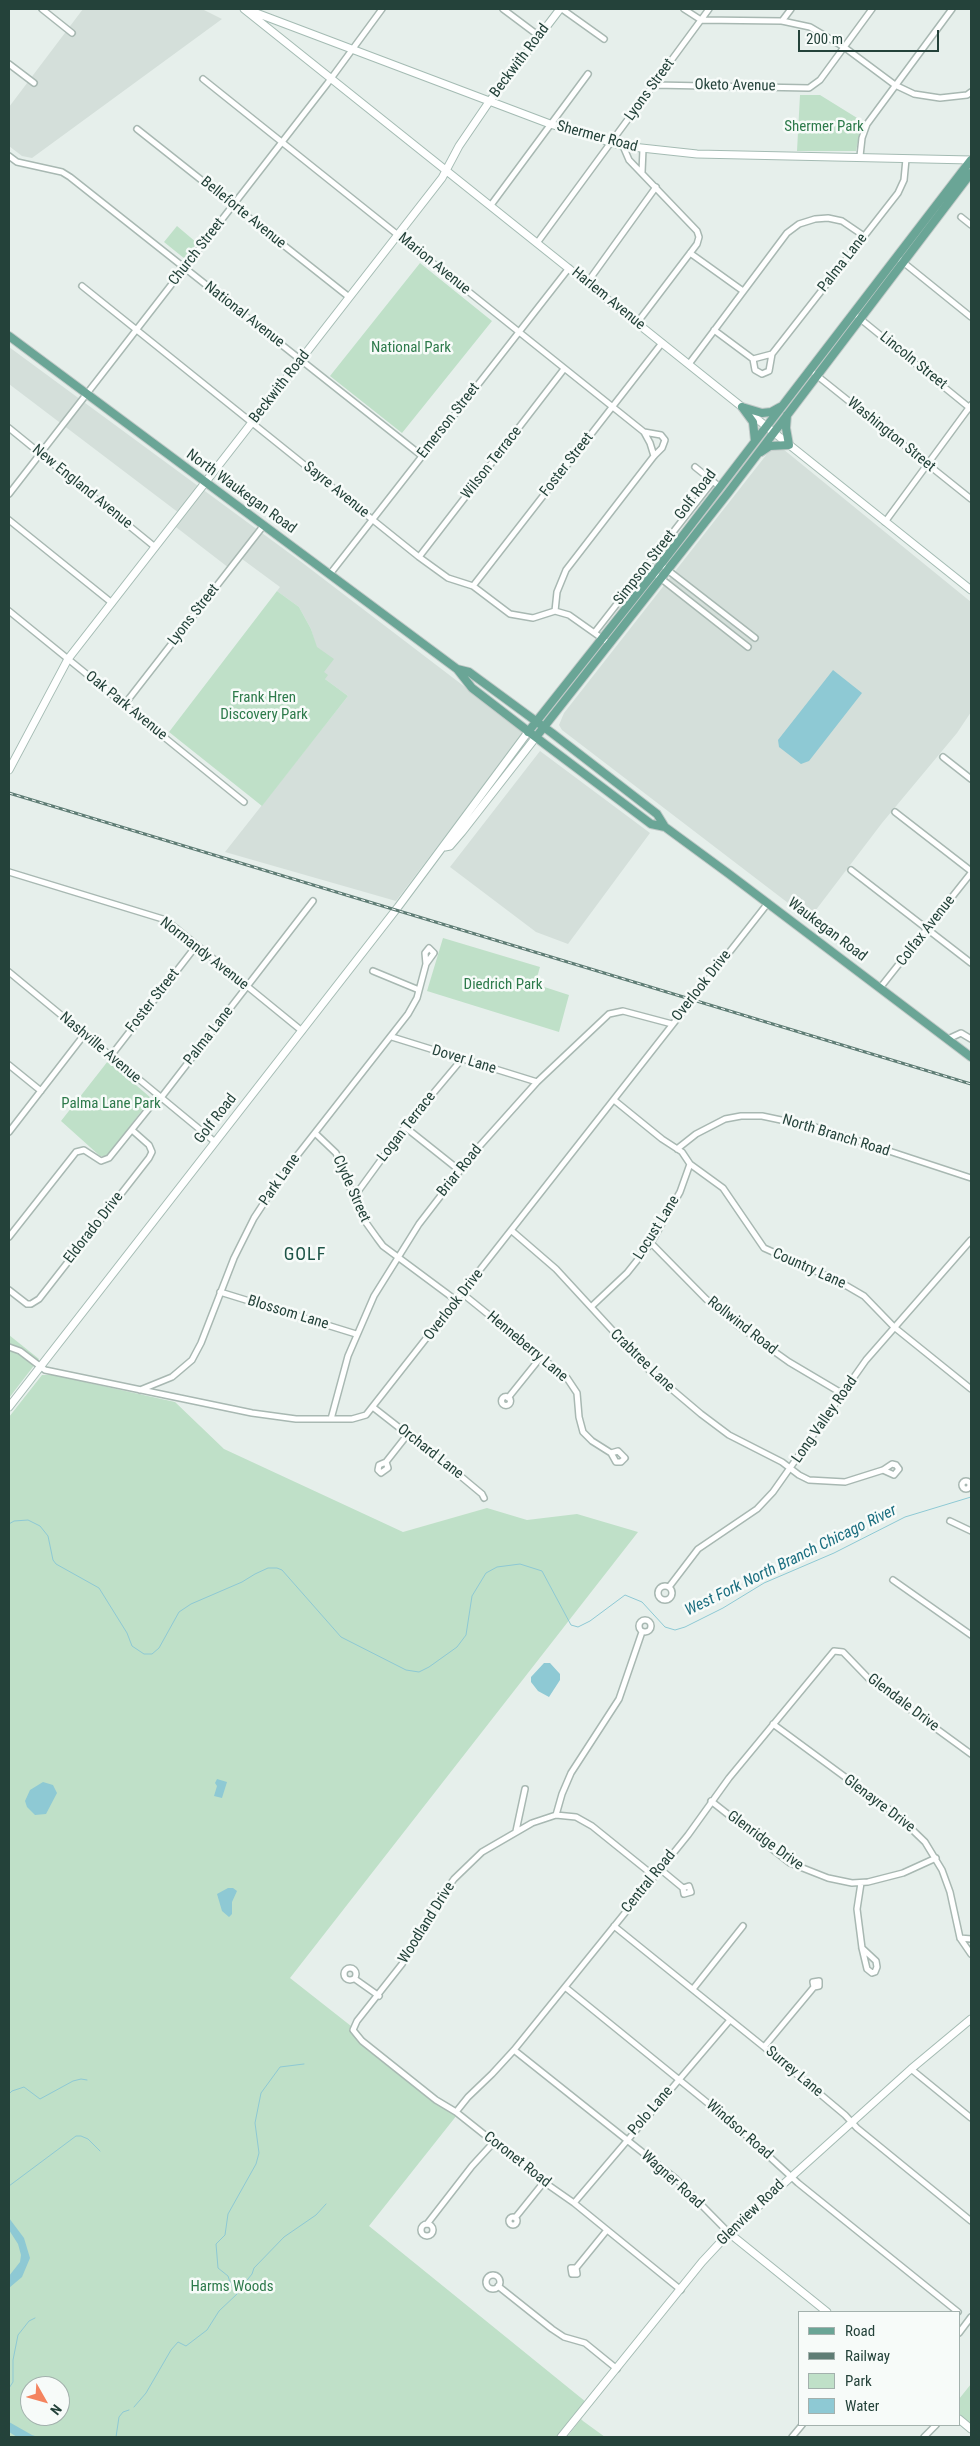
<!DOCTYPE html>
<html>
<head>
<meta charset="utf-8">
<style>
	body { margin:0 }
	#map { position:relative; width:980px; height:2446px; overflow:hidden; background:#e6efeb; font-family:"Roboto Condensed",sans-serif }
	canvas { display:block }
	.frame { position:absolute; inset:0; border:10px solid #24423a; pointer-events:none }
	.legend { position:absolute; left:798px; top:2311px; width:162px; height:115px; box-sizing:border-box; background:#f7fbf9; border:1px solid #a3b1ad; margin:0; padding:6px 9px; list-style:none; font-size:15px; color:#24423a }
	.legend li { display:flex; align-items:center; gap:10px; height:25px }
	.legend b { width:25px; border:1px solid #a3b1ad }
	.north { position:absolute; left:20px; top:2376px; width:50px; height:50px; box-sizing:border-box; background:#f7fbf9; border:1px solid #a3b1ad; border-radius:50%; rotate:128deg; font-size:14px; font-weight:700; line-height:20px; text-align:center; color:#24423a }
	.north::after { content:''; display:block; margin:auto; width:18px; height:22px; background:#f4845f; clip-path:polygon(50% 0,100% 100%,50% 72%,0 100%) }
	.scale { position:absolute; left:798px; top:30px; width:141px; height:22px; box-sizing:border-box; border:2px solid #24423a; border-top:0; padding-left:6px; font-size:15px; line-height:18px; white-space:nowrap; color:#24423a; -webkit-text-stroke:4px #f7fbf9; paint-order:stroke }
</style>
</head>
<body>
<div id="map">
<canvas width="980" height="2446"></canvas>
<div class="frame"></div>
<ul class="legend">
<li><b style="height:6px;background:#6aa596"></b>Road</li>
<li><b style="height:6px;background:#5f7d75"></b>Railway</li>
<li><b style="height:14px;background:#bfe0c8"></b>Park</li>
<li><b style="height:14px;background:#8ec9d4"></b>Water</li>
</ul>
<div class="north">N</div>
<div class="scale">200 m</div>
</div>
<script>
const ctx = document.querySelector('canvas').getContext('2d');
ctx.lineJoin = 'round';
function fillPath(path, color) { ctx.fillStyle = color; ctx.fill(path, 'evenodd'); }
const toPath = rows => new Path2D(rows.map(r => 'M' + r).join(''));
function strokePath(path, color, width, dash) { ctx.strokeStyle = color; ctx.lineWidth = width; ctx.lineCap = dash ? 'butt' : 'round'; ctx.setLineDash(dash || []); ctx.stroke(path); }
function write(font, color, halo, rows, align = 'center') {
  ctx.font = font + ' "Roboto Condensed",sans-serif'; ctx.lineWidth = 5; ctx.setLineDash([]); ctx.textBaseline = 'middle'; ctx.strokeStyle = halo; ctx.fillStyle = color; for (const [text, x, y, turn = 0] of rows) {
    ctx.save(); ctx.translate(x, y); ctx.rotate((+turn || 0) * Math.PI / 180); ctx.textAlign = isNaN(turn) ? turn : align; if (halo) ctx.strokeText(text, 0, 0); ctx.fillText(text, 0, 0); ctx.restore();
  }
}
fillPath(toPath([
	[83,9,202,9,222,19,32,158,22,156,9,146,9,107],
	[9,347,300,561,524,732,396,901,225,852,348,696,325,679,311,629,299,607,277,591,280,587,238,556,229,568,172,524,179,513,9,384],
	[775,448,783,449,971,602,971,712,957,733,882,823,809,919,562,730,559,725,564,713,767,454],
	[540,751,650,833,568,944,536,932,450,867]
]), '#d4dfda');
fillPath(toPath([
	[800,95,820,95,862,121,856,151,797,151],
	[177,226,197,243,185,259,164,242],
	[420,263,492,321,402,433,330,376],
	[277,591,299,607,311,629,317,647,334,659,324,672,328,675,325,679,348,696,262,806,169,732],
	[443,938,540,967,535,984,569,995,559,1032,427,991],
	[108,1061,151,1098,111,1152,106,1156,100,1156,61,1121],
	[9,1335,39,1359,9,1398],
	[42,1375,53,1375,175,1402,224,1449,403,1532,487,1508,527,1520,577,1514,638,1532,290,1978,351,2026,349,2030,360,2042,457,2115,369,2226,586,2402,558,2437,9,2437,9,1417],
	[30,2386,60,2386,60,2416,30,2416],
	[971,2384,971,2425,959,2414,959,2399],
	[581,2419,583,2421,605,2437,567,2437]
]), '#bfe0c8');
fillPath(toPath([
	[833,670,862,693,809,761,801,764,779,747,778,740],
	[544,1663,550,1663,560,1674,560,1680,549,1697,538,1691,531,1682,531,1677],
	[217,1779,227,1782,222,1798,214,1796,217,1786,215,1783],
	[43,1782,53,1785,57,1793,46,1814,35,1815,27,1807,25,1801,30,1790],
	[228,1888,233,1888,237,1891,232,1902,232,1914,229,1917,222,1911,217,1894],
	[9,2218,24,2238,30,2258,22,2277,9,2288,9,2276,20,2262,21,2255,18,2244,9,2230],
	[9,2422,32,2435,38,2437,17,2437,9,2432]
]), '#8ec9d4');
strokePath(toPath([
	[9,1524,14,1521,28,1520,40,1526,48,1536,53,1560,56,1564,99,1588,127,1633,132,1646,144,1654,152,1654,159,1648,179,1612,191,1604,242,1582,255,1574,268,1568,277,1568,282,1570,341,1637,406,1670,419,1672,429,1667,457,1647,466,1635,472,1596,486,1573,497,1567,520,1564,542,1571,571,1625,578,1627,590,1621,625,1595,642,1602,665,1627,675,1630,685,1627,723,1608,764,1583,834,1553,905,1517,971,1497],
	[9,2094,12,2091,24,2087,40,2099,73,2081,81,2079,87,2080],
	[9,2186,76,2136,81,2136,88,2139,100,2151],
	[237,2288,244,2284,252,2274,254,2268,284,2237,316,2215,326,2204],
	[9,2388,13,2382,13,2360,18,2335,29,2321,35,2318],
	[9,2402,9,2412],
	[134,2407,146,2393,171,2350,178,2342,186,2346,207,2330,219,2311,237,2294,237,2288,231,2285,228,2276,218,2268,216,2244,225,2235,228,2214,256,2164,259,2153,255,2123,261,2093,280,2067,304,2064],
	[116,2437,119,2417,123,2412,129,2410]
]), '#8ec9d4', 1);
const street = toPath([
	[42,9,72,33],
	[503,9,539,36],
	[562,9,604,39],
	[684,9,701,20,782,21,810,27,844,47,895,85,914,94,940,98,967,95,971,92],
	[782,21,791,9],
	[9,64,34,83],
	[203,79,644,432,650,443,654,456],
	[654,85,809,88,820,80,872,9],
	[137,129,349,297],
	[623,146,629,160,697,231,699,237,697,244,637,323],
	[9,156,17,162,62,172,70,177,422,456],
	[860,156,862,138,867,124,952,9],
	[642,172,643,149],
	[491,205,588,74],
	[961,217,971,225],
	[537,243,709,9],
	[690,253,743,291],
	[898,258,971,317],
	[587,283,656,187],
	[82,286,419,557,448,578,473,586,510,614,533,618,555,611,569,615,610,644],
	[858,317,971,409],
	[714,330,753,359,772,354,898,193,904,180,906,159],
	[753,359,755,370,762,374,769,371,772,354],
	[689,364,787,233,799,224,815,219,828,218,842,221,864,236],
	[815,374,971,499],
	[9,428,155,547],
	[695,467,720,487],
	[9,494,327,84,382,9],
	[9,520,112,603],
	[885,522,971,405],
	[419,557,564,369],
	[665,568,755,638],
	[654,573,748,647],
	[330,574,569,268],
	[473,586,662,343],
	[9,611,244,802],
	[555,611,557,592,566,570,654,456,662,448,665,440,661,435,644,432],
	[595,632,713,481],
	[124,705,264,525],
	[943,757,971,779],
	[895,812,971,871],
	[851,870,971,963],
	[9,872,166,920,302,1031],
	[373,971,419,990],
	[9,972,215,1142],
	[880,988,971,873],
	[392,1037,537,1082],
	[948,1039,961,1033,971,1039],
	[110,1057,196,946],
	[9,1065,41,1091],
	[160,1099,313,901],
	[614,1100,662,1139,682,1152,690,1164,723,1188,764,1248,840,1282,864,1296,894,1327,971,1389],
	[405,1127,459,1170],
	[9,1132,84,1035],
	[315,1133,336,1153,362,1217,377,1238,383,1246,457,1301],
	[677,1149,696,1134,725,1119,741,1116,762,1116,819,1128,971,1178],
	[354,1197,405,1127,462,1059],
	[512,1231,556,1269,649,1370,701,1414,729,1435,782,1462,799,1475,809,1480,845,1482,883,1470,892,1464,896,1465,899,1469,894,1475,883,1470],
	[9,1237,76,1152,84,1150,101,1161,109,1158,158,1097],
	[651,1243,706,1299,737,1325,789,1362,843,1394],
	[9,1290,27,1304,31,1304,39,1299,149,1158,152,1152,149,1145,132,1130],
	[220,1292,356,1334],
	[463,1294,567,1378,577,1393,579,1417,583,1432,592,1441,611,1453,616,1462,621,1462,625,1458,618,1451,611,1453],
	[592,1306,627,1273,651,1243,680,1192,690,1164],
	[9,1347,20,1351,45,1370,252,1413,296,1419,352,1419,366,1415,768,903],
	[140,1390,172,1377,192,1360,201,1343,234,1258,254,1218,285,1171,408,1014,417,998,426,964,425,953,429,948,434,953,426,964],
	'501.5 1401a4.5 4.5 0 1 1 9 0a4.5 4.5 0 1 1-9 0Z',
	[508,1398,541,1357],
	[374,1408,452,1469,482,1494,484,1498],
	[331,1419,348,1356,374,1296,419,1224,476,1150,537,1082,609,1014,623,1011,672,1024],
	[386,1462,388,1468,381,1473,378,1470,379,1465,386,1462,408,1434],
	'962 1485a4 4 0 1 1 8 0a4 4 0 1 1-8 0Z',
	[950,1521,971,1531],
	[893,1580,971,1635],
	'658 1593a7 7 0 1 1 14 0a7 7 0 1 1-14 0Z',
	[669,1587,698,1549,757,1509,773,1492,866,1360,971,1240],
	'639 1626a6 6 0 1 1 12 0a6 6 0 1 1-12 0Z',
	[773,1724,898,1816,925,1842,942,1870,950,1892,960,1938,971,1954],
	[711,1801,790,1863,828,1878,852,1883,868,1882,903,1873,936,1858],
	[556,1815,562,1794,571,1773,619,1699,642,1632],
	[516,1831,525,1789],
	[660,1869,683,1888,684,1894,691,1892,689,1886,683,1888],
	[654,1876,592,1826,576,1817,556,1815,532,1823,482,1852,454,1879,434,1907,402,1964,357,2021,353,2030,362,2041,436,2100,456,2112,544,2182,574,2203,681,2290],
	[861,1883,857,1909,862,1948,867,1969,872,1973,875,1972,877,1967,876,1961,862,1948],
	[614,1926,764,2047,845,2115,857,2128,971,2221],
	[960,1938,971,1939],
	'344 1974a6 6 0 1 1 12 0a6 6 0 1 1-12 0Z',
	[355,1979,379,1996],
	[565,1987,736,2126,798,2183,958,2312],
	[693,1989,743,1926],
	[764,2047,814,1987,819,1986,819,1981,813,1982,814,1987],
	[514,2050,676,2179,729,2233],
	[911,2069,971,2118],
	[456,2112,468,2097,492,2074,514,2050,688,1835,729,1778,834,1651,843,1652,871,1681,971,1754],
	[574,2203,730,2020],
	'509 2221a4 4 0 1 1 8 0a4 4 0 1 1-8 0Z',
	[515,2218,544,2182],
	[427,2224,472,2166,494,2142],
	'421 2230a6 6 0 1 1 12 0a6 6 0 1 1-12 0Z',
	[576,2268,577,2274,572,2274,571,2268,576,2268,607,2230],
	'486 2282a7 7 0 1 1 14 0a7 7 0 1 1-14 0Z',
	[498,2286,552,2329,564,2337,585,2343,617,2369],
	[959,2333,971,2317],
	[792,2437,802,2425],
	[924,2437,936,2425]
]);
const secondary = toPath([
	[244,9,971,590],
	[251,11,550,124,623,146,697,154,971,160],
	[9,770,68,659,442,178,459,146,489,102,560,9],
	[445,847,450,846,462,832,536,737],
	[9,1407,398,907,528,732],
	[729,2233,827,2312],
	[959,2419,971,2429],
	[561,2437,702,2262,729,2233,911,2069,971,2019]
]);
const primary = toPath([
	[9,336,457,669,472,688,546,745,651,824,665,827,729,874,971,1057],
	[742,407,762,413,771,412,780,407],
	[742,407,753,422,755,441],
	[761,452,770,446,789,445,786,428,787,415],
	[457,669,469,672,552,733,657,814,665,827],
	[528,732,661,564,971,160],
	[536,737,728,493,971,173]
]);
strokePath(street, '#a8b8b2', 8);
strokePath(secondary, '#a4bbb3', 9);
strokePath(primary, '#c2cac8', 10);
strokePath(street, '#fff', 5);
strokePath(secondary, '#fff', 7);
strokePath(primary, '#6aa596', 8);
const rail = toPath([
	[9,793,971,1084]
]);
strokePath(rail, '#5f7d75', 3);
strokePath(rail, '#f7fbf9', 1, [4]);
write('15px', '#24423a', '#f7fbf9', [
	["Beckwith Road",520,61,-53],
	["Oketo Avenue",735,86,1],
	["Lyons Street",650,90,-54],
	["Shermer Road",597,137,15],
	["Belleforte Avenue",243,213,39],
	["Church Street",197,252,-52],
	["Palma Lane",843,263,-52],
	["Marion Avenue",434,264,39],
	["Harlem Avenue",608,299,39],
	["National Avenue",244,315,38],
	["Lincoln Street",913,361,39],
	["Beckwith Road",280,387,-52],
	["Emerson Street",449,421,-52],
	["Washington Street",891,435,39],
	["Wilson Terrace",492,463,-52],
	["Foster Street",567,465,-52],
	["New England Avenue",82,487,39],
	["Sayre Avenue",336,490,39],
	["North Waukegan Road",241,492,36],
	["Golf Road",696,495,-53],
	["Simpson Street",645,568,-52],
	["Lyons Street",194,615,-52],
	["Oak Park Avenue",126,706,39],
	["Waukegan Road",827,930,37],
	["Colfax Avenue",926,931,-52],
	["Normandy Avenue",204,954,38],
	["Overlook Drive",702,986,-52],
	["Foster Street",153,1001,-52],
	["Palma Lane",209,1036,-52],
	["Nashville Avenue",100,1048,40],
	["Dover Lane",464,1060,17],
	["Golf Road",216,1119,-52],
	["Logan Terrace",407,1127,-52],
	["North Branch Road",836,1136,17],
	["Briar Road",460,1171,-51],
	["Park Lane",280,1180,-55],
	["Clyde Street",351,1189,66],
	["Eldorado Drive",94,1228,-52],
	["Locust Lane",657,1228,-58],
	["Country Lane",809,1269,24],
	["Overlook Drive",454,1305,-52],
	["Blossom Lane",288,1313,17],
	["Rollwind Road",742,1326,38],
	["Henneberry Lane",527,1347,40],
	["Crabtree Lane",642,1361,44],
	["Long Valley Road",825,1420,-55],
	["Orchard Lane",430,1452,38],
	["Glendale Drive",903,1703,37],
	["Glenayre Drive",879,1804,37],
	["Glenridge Drive",765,1841,36],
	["Central Road",649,1882,-51],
	["Woodland Drive",427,1923,-58],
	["Surrey Lane",794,2072,40],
	["Polo Lane",651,2111,-49],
	["Windsor Road",739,2130,41],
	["Coronet Road",517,2160,38],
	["Wagner Road",672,2180,42],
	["Glenview Road",751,2213,-44]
]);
write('15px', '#2d7a4b', '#f7fbf9', [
	["Shermer Park",824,127],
	["National Park",411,348],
	["Frank Hren",264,698],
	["Discovery Park",264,715],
	["Diedrich Park",503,985],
	["Palma Lane Park",111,1104],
	["Harms Woods",232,2287]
]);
write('italic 16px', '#1c6f80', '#f7fbf9', [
	["West Fork North Branch Chicago River",791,1561,-26]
]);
ctx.letterSpacing = '1px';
write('18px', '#1f5548', '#f7fbf9', [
	["GOLF",305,1255]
]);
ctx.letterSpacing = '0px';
</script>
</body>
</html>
